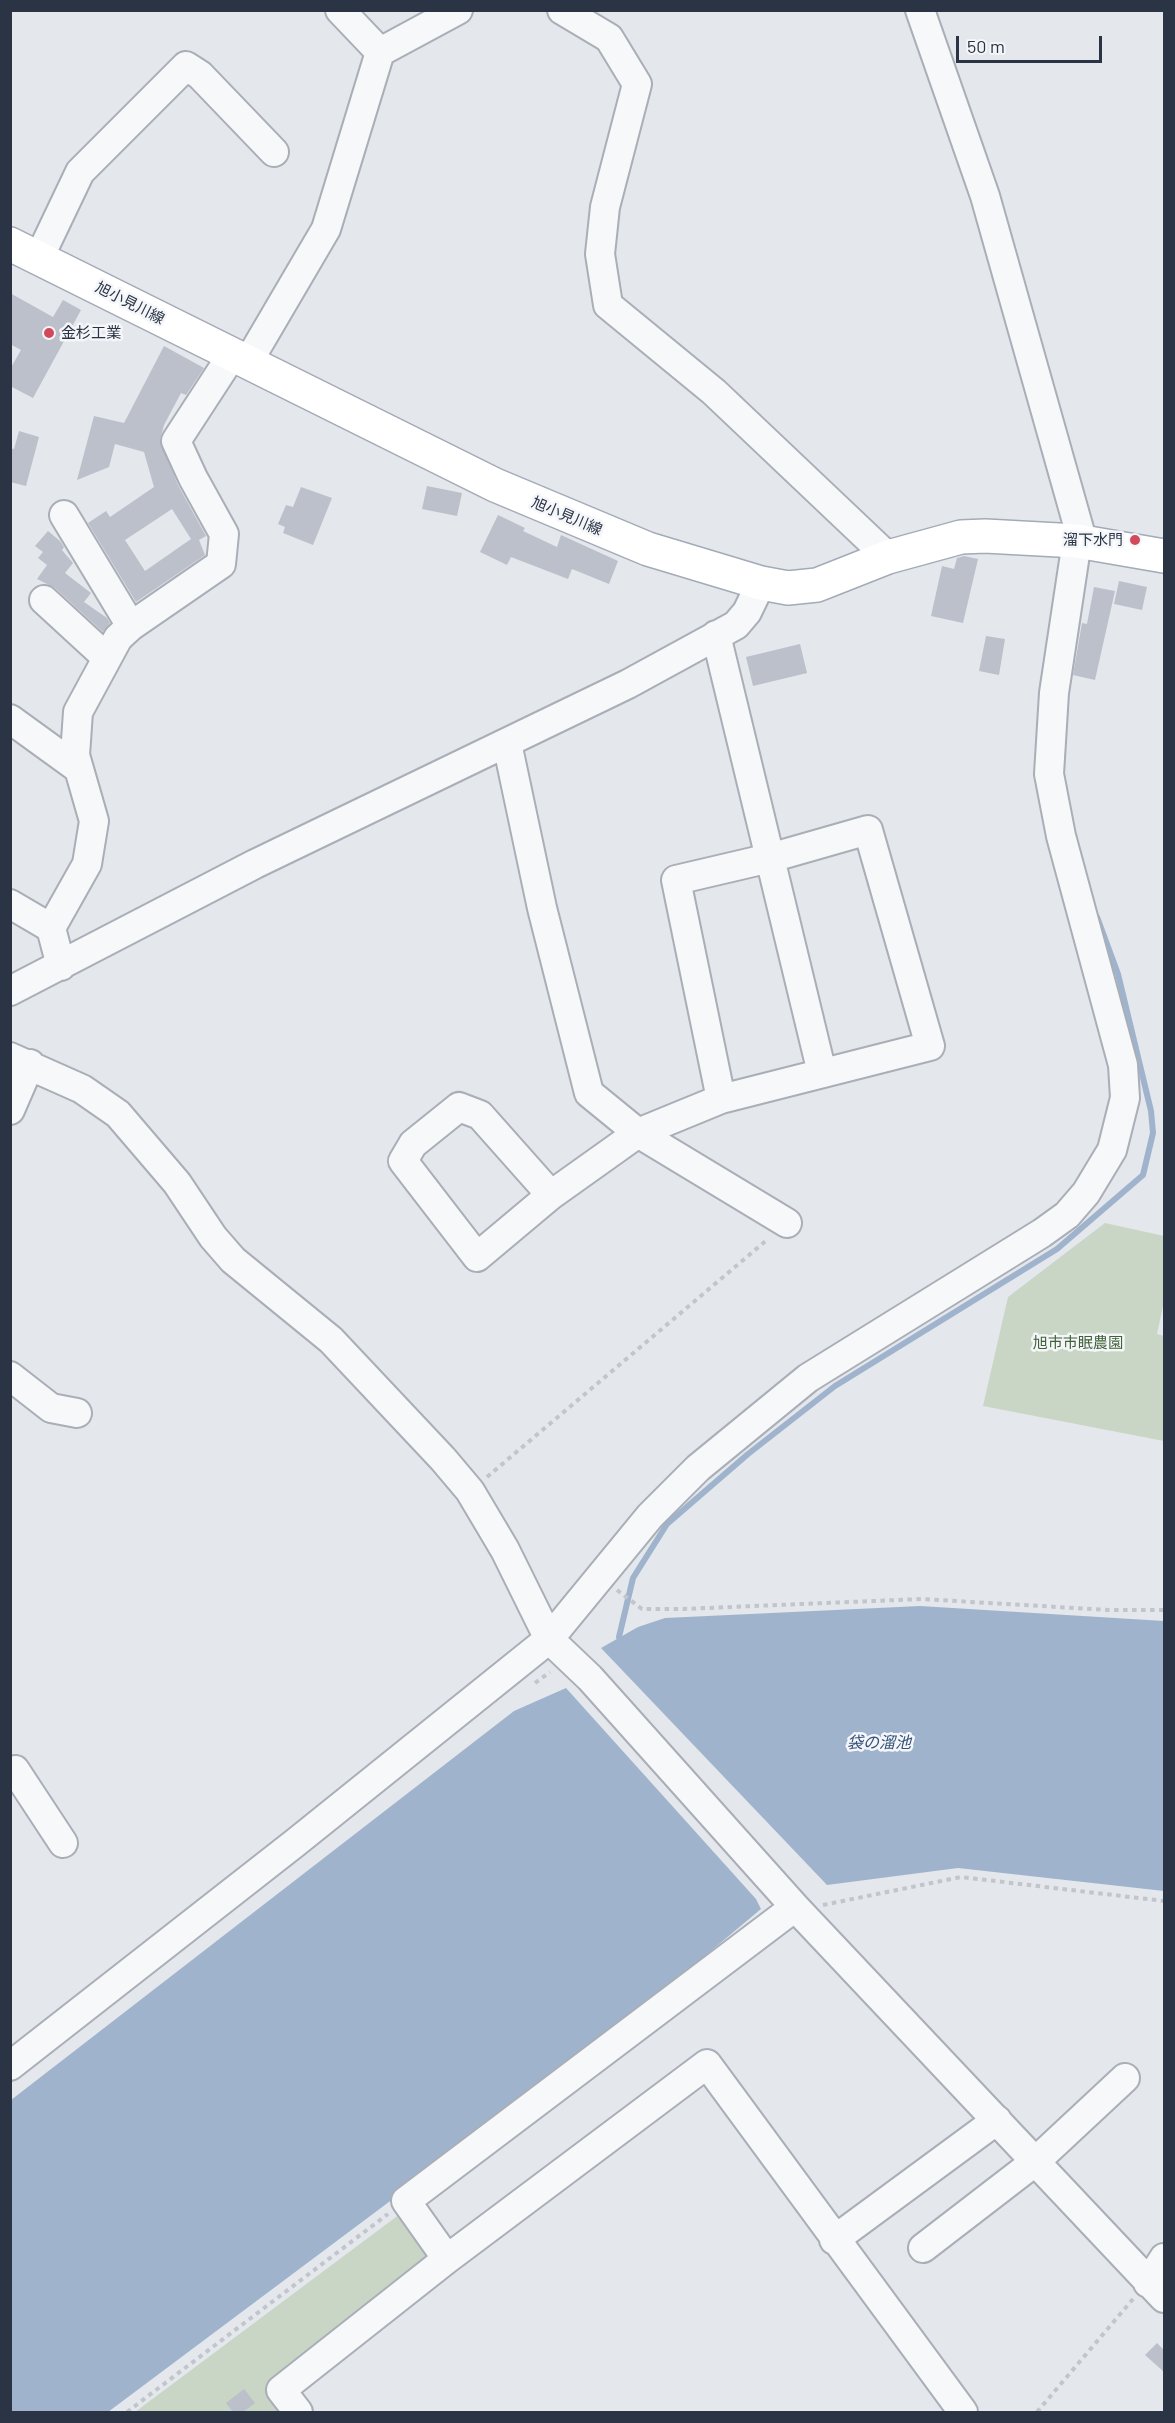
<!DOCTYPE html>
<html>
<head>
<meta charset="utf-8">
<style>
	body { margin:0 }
	#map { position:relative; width:1175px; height:2423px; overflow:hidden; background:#e4e7ec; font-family:Barlow,sans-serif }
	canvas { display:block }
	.frame { position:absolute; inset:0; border:12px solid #2b3445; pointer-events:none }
	.scale { position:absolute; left:956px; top:36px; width:146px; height:27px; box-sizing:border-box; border:3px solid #2b3445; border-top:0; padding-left:8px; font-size:18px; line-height:21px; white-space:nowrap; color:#2b3445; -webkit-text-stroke:4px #f4f6f9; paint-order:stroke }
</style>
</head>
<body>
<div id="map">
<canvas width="1175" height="2423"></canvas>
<div class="frame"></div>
<div class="scale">50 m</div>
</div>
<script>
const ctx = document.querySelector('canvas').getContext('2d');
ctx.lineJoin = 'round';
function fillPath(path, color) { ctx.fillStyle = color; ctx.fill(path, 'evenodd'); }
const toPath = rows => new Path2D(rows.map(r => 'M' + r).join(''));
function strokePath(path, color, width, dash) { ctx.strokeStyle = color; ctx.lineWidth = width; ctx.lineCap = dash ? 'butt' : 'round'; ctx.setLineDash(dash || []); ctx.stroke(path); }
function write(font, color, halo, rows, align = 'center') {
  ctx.font = font + ' Barlow,"Noto Sans JP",sans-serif'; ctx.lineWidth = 5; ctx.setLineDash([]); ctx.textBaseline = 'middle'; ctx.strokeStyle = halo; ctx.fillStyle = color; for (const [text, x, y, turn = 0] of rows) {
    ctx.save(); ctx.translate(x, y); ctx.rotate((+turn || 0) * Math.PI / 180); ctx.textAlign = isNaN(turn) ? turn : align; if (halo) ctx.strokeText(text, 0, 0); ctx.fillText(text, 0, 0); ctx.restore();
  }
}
fillPath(toPath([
	[1105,1223,1164,1236,1164,1301,1157,1334,1164,1336,1164,1441,983,1406,1008,1297],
	[404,2211,437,2257,284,2407,276,2412,135,2412]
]), '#c9d6c5');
fillPath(toPath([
	[920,1606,1164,1621,1164,1891,958,1868,827,1885,601,1648,638,1627,665,1618],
	[566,1688,756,1899,761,1909,657,1996,433,2169,108,2412,11,2412,11,2100,514,1711]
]), '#9fb4cc');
strokePath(toPath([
	[619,1637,633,1578,667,1524,748,1454,835,1386,1057,1249,1143,1175,1153,1133,1151,1111,1118,974,1097,917]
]), '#9fb4cc', 6);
fillPath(toPath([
	[10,293,53,317,63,300,81,310,33,398,10,386,10,369,21,350,10,344],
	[164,346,204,368,186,395,181,393,164,425,160,440,178,485,206,536,199,540,205,555,136,602,88,523,106,511,110,517,154,487,144,452,115,444,109,467,77,480,94,416,124,423],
	[172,509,191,539,145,571,125,540],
	[19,431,39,437,26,486,10,482,10,448,14,449],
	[427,486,462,493,457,516,422,509],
	[301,487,332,498,313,545,283,533,285,527,278,524,286,505,293,507],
	[498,515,525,528,523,531,557,547,561,535,618,561,609,584,572,569,568,579,511,557,507,565,480,552],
	[48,531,60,541,64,547,62,550,73,563,65,573,91,593,84,602,107,618,110,623,103,632,55,588,37,579,47,565,38,558,43,552,35,546],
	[964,556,978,559,963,623,931,616,942,566,954,569,957,558],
	[1119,581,1147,587,1142,610,1114,604],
	[1094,587,1115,591,1095,680,1073,675,1082,623,1087,624],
	[986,636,1005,639,999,675,979,671],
	[800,644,807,673,753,686,746,657],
	[1157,2343,1164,2350,1164,2372,1145,2355],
	[244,2389,255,2403,243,2412,233,2412,226,2403]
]), '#bbc0ca');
const minor = toPath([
	[340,10,380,52],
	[562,10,609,38,637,84,605,207,600,254,608,305,714,392,888,557],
	[920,10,985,196,1083,543],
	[39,258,80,172,186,66,200,75,274,152],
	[248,362,326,229,380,52,458,10],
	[64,515,131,626],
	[44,600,106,657],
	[716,635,822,1073],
	[10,719,79,769],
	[507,743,542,908,589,1093,638,1133,787,1223],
	[10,904,51,928],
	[61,966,51,928,87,864,94,821,75,755,78,712,118,638,131,626,221,564,224,534,193,478,176,441,232,355],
	[10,991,255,864,628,684,736,625,747,612,761,583],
	[10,1057,82,1089,118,1114,177,1183,213,1237,233,1260,331,1340,443,1459,470,1491,505,1550,549,1639,590,1678,795,1907,1164,2298],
	[10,1110,30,1064],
	[551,1195,480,1115,459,1107,413,1144,403,1161,477,1257,551,1195,638,1133,721,1099,930,1046,868,830,770,858,676,880,721,1099],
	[10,1376,51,1408,77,1413],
	[10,1774,15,1770,63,1843],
	[10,2066,295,1843,549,1639,650,1516,698,1468,808,1378,1042,1233,1067,1215,1086,1193,1112,1150,1125,1098,1123,1065,1061,836,1049,774,1054,693,1077,541],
	[834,2240,997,2120],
	[923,2248,1036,2161,1125,2078],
	[447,2259,406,2201,795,1907],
	[1148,2283,1164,2258],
	[298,2412,281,2390,447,2259,707,2064,963,2412]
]);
const major = toPath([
	[10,244,495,485,648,549,761,583,788,588,817,585,888,557,961,537,985,536,1077,541,1164,556]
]);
strokePath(minor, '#a9aeb7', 32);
strokePath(major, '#a3abb8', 36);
strokePath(toPath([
	[487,1477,768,1239],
	[617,1590,642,1609,683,1609,921,1599,1109,1610,1164,1610],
	[535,1683,550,1672],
	[823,1905,961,1877,1164,1901],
	[127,2412,388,2214],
	[1037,2412,1133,2299]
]), '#c2c5cb', 4, [4.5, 4.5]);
strokePath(minor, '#f7f8fa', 28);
strokePath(major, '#fff', 33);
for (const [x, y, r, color] of [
	[49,333,6,"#d1495b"],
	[1135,540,6,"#d1495b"]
]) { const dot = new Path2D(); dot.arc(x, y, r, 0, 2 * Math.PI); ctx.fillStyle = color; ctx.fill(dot); strokePath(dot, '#f4f6f9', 2); }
write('15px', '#2b3445', '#f4f6f9', [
	["旭小見川線",130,303,27],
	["旭小見川線",567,516,23]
]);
write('15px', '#2b3445', '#f4f6f9', [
	["金杉工業",61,333],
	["溜下水門",1123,540,"right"]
], 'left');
write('15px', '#3f6138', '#f4f6f9', [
	["旭市市眠農園",1078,1343]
]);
write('italic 16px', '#34527a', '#f4f6f9', [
	["袋の溜池",879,1743]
]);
</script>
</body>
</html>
